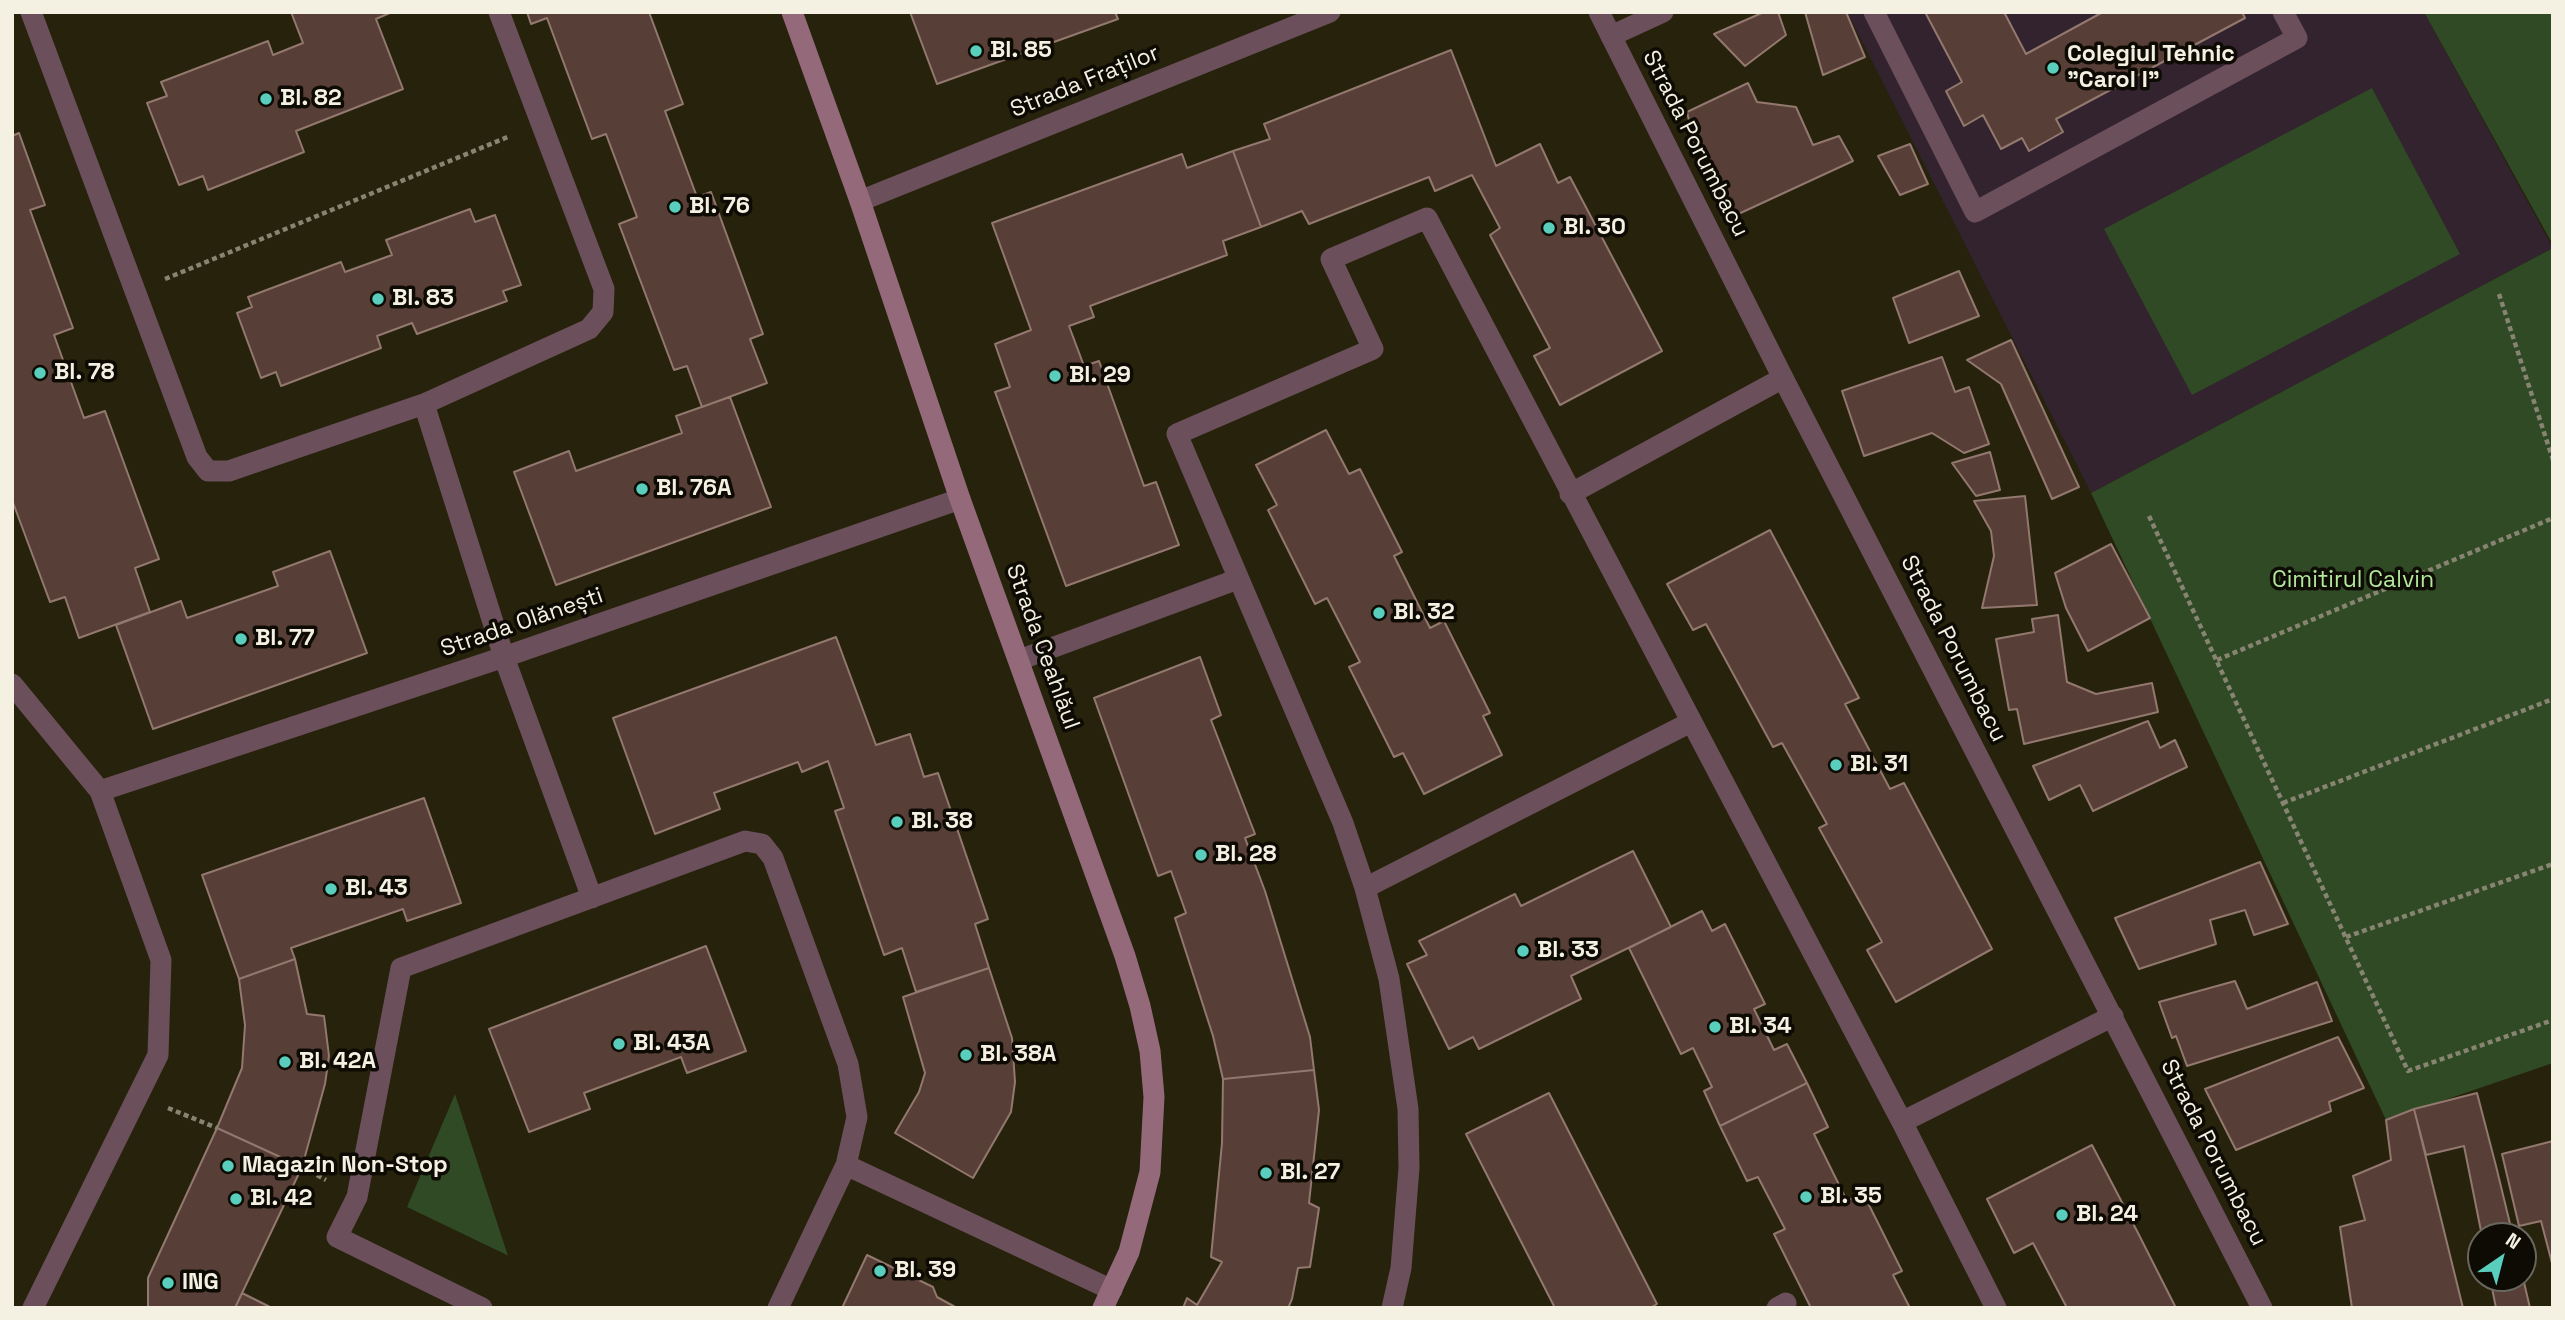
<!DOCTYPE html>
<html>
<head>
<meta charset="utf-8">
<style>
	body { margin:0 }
	#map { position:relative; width:2565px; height:1320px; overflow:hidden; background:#26220b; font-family:"Space Grotesk",sans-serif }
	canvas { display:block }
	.frame { position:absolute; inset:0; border:14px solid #f4f1e3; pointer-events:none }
	.north { position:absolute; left:2467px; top:1222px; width:70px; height:70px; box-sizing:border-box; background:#0d0b04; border:2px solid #69675d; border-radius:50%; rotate:35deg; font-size:19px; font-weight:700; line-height:28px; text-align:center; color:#f4f1e3 }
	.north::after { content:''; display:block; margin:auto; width:24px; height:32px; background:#5acebd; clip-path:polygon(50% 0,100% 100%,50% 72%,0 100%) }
</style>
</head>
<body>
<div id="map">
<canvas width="2565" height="1320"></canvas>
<div class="frame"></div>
<div class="north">N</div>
</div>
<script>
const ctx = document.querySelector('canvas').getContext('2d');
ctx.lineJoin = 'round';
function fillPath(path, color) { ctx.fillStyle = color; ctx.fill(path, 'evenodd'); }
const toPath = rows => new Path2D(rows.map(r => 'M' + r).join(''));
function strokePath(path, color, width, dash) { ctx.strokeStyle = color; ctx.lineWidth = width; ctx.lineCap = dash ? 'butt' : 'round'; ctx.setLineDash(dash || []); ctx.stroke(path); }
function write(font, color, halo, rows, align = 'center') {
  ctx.font = font + ' "Space Grotesk",sans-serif'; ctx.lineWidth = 7; ctx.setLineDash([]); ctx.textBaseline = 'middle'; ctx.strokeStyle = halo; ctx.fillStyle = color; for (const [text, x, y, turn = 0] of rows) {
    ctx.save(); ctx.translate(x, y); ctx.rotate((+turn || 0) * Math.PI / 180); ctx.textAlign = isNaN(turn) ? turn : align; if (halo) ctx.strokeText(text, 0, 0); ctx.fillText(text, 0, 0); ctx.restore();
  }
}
fillPath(toPath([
	[1847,12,2424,12,2553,248,2091,493]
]), '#32232e');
fillPath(toPath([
	[2424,12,2553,12,2553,245],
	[2372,88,2460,254,2192,395,2104,229],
	[2553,248,2553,1063,2386,1120,2091,493],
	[455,1094,508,1256,509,1256,407,1207]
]), '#2f4a24');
const building = toPath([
	[291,12,392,12,376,19,403,89,296,131,304,152,208,190,203,176,179,185,147,103,167,96,161,82,268,41,273,55,303,43,291,12],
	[527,12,649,12,683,104,665,111,697,197,711,192,763,334,750,339,767,383,702,407,687,366,674,370,619,224,637,217,606,134,592,139,547,18,531,24,527,12],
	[910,12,1115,12,1118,19,937,84,910,12],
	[1764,12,1778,12,1786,35,1745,66,1714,34,1764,12],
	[1805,12,1846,12,1865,57,1823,75,1805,12],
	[1925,12,2004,12,2026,54,2103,12,2242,12,2245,18,2056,119,2063,132,2029,151,2022,138,2001,149,1983,115,1964,126,1946,91,1962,82,1925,12],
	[1451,50,1496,166,1540,144,1558,183,1570,177,1662,351,1560,405,1534,356,1550,348,1490,235,1500,228,1472,175,1435,191,1429,177,1309,224,1302,211,1261,227,1233,151,1270,139,1264,124,1451,50],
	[1748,83,1757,102,1796,107,1813,145,1839,136,1853,161,1734,216,1694,142,1687,112,1748,83],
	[19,133,45,205,30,210,73,328,54,335,84,418,105,411,159,559,135,568,150,612,79,638,65,597,50,602,12,500,12,136,19,133],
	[1910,144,1928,184,1900,195,1878,156,1910,144],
	[1233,151,1261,227,1223,241,1227,255,1090,306,1094,317,1069,326,1084,366,1099,361,1144,486,1156,482,1179,545,1066,586,995,392,1010,387,995,344,1031,330,992,223,1182,154,1187,168,1233,151],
	[470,209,475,222,495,215,521,285,503,291,507,301,417,334,412,323,377,336,381,348,281,386,276,372,261,378,237,313,252,307,248,297,341,262,345,272,392,255,386,240,470,209],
	[1959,271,1979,316,1909,343,1893,298,1959,271],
	[2011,340,2079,487,2052,499,2001,384,1967,360,2011,340],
	[1942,357,1955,392,1969,387,1989,444,1964,453,1932,433,1864,456,1842,391,1942,357],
	[730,397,771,507,556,585,514,472,569,451,576,471,682,433,676,416,730,397],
	[1326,430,1349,474,1360,469,1402,552,1394,556,1430,628,1444,621,1490,713,1483,716,1502,755,1424,794,1403,753,1394,757,1349,667,1360,662,1327,598,1315,604,1268,510,1277,505,1256,465,1326,430],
	[1990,452,2000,490,1976,496,1952,463,1990,452],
	[2025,496,2037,605,1982,608,1994,556,1991,531,1974,501,2025,496],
	[1770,530,1859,698,1845,704,1890,789,1904,783,1992,949,1896,1002,1867,950,1882,942,1819,828,1827,824,1782,743,1773,747,1706,624,1693,630,1667,584,1770,530],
	[2111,544,2150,618,2088,651,2066,608,2055,573,2111,544],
	[330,551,367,653,153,729,116,625,181,601,187,618,278,586,273,572,330,551],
	[2058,615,2067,682,2096,694,2152,683,2158,712,2024,744,2017,709,2009,710,1996,639,2034,632,2032,619,2058,615],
	[836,637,876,745,910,734,924,777,938,773,988,919,975,924,989,968,916,992,902,948,884,955,835,811,844,808,828,761,802,772,798,762,714,793,720,809,655,834,613,718,836,637],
	[1200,657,1221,715,1211,720,1255,834,1245,838,1265,891,1310,1037,1314,1070,1223,1079,1213,1036,1175,918,1186,913,1171,871,1158,876,1094,698,1200,657],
	[2148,721,2160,748,2175,740,2187,767,2093,811,2080,785,2049,800,2033,766,2148,721],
	[424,798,461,903,407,921,403,909,291,948,295,959,239,979,202,875,424,798],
	[1633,851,1671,927,1571,976,1581,999,1479,1049,1473,1037,1449,1049,1407,964,1427,955,1419,941,1515,894,1521,906,1633,851],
	[2260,862,2288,924,2254,935,2245,910,2210,920,2216,944,2139,969,2115,918,2260,862],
	[1702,911,1712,931,1725,924,1765,1004,1754,1009,1774,1050,1787,1044,1807,1083,1720,1126,1704,1091,1712,1087,1693,1048,1681,1054,1629,948,1702,911],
	[706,946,746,1051,687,1073,681,1057,584,1093,590,1109,529,1132,489,1029,706,946],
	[295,959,307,1014,324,1016,329,1056,325,1084,302,1167,217,1128,242,1068,245,1025,239,979,295,959],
	[989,968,1012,1038,1015,1082,1011,1112,973,1178,895,1133,919,1092,925,1073,903,997,989,968],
	[2235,981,2247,1009,2317,982,2332,1021,2187,1066,2176,1036,2172,1038,2159,1002,2235,981],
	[2338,1037,2364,1088,2329,1102,2331,1111,2236,1150,2205,1089,2338,1037],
	[1314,1070,1319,1110,1309,1203,1319,1208,1310,1267,1298,1268,1292,1299,1288,1308,1183,1308,1187,1298,1197,1305,1222,1262,1211,1257,1222,1143,1223,1079,1314,1070],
	[1807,1083,1828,1127,1814,1134,1847,1201,1863,1193,1902,1271,1893,1275,1910,1308,1811,1308,1774,1234,1785,1229,1758,1177,1747,1181,1720,1126,1807,1083],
	[1549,1093,1657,1304,1650,1308,1555,1308,1466,1134,1549,1093],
	[2477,1093,2496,1166,2513,1236,2482,1236,2464,1146,2426,1155,2414,1109,2477,1093],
	[2414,1109,2463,1308,2352,1308,2340,1227,2365,1220,2353,1176,2391,1160,2386,1120,2414,1109],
	[217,1128,302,1167,235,1308,148,1308,148,1278,217,1128],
	[2553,1141,2553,1267,2541,1221,2519,1226,2502,1154,2553,1141],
	[2092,1145,2137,1231,2176,1308,2067,1308,2033,1243,2014,1253,1987,1199,2092,1145],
	[867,1255,933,1287,937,1297,957,1308,842,1308,867,1255],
	[2490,1278,2523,1278,2530,1308,2496,1308,2490,1278],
	[242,1293,272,1308,235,1308,242,1293]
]);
fillPath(building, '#573f37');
strokePath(building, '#93786f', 2);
strokePath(toPath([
	[165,279,510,136],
	[2499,294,2553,460],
	[2149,516,2408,1071,2553,1020],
	[2217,660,2553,518],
	[2283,803,2553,699],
	[2346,937,2553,864],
	[168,1108,217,1128],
	[302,1167,326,1180]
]), '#878471', 4.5, [5, 3.5]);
strokePath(toPath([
	[31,12,197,457,208,471,229,471,424,404,589,329,603,312,604,289,499,12],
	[1874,12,1975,212,2297,38,2283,12],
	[1611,36,1663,12],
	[424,404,504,657,592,898],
	[1570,494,1783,378],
	[1019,660,1238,579],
	[100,791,504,657,960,499],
	[1365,888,1691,722],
	[1902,1122,2113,1016],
	[846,1165,1112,1290],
	[482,1308,337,1237,357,1197,401,968,745,841,762,844,773,858,848,1064,857,1117,846,1165,778,1308],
	[1392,1308,1401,1268,1409,1168,1408,1109,1389,979,1365,888,1343,823,1177,434,1373,349,1331,259,1427,218,1902,1122,1996,1308],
	[1777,1308,1786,1303]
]), '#6b505b', 21);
strokePath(toPath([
	[1599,12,1783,378,2262,1308],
	[860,201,1330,12],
	[12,684,100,791,161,960,158,1055,33,1308]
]), '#6b505b', 21);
strokePath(toPath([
	[792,12,860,201,960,499,1125,956,1140,1006,1150,1051,1154,1097,1150,1172,1129,1252,1103,1308]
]), '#946a7b', 21);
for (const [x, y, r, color] of [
	[976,51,7,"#5acebd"],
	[2053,68,7,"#5acebd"],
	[266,99,7,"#5acebd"],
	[675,207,7,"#5acebd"],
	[1549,228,7,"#5acebd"],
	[378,299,7,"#5acebd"],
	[40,373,7,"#5acebd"],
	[1055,376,7,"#5acebd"],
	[642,489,7,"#5acebd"],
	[1379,613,7,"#5acebd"],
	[241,639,7,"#5acebd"],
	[1836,765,7,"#5acebd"],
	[897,822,7,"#5acebd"],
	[1201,855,7,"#5acebd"],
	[331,889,7,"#5acebd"],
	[1523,951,7,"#5acebd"],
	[1715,1027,7,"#5acebd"],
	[619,1044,7,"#5acebd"],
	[966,1055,7,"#5acebd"],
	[285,1062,7,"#5acebd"],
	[228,1166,7,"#5acebd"],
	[1266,1173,7,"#5acebd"],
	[1806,1197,7,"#5acebd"],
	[236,1199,7,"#5acebd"],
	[2062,1215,7,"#5acebd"],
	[880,1271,7,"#5acebd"],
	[168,1283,7,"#5acebd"]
]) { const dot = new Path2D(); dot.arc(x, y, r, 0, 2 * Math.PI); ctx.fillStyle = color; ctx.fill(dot); strokePath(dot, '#0d0b04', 2.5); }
write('bold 23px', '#f4f1e3', '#0d0b04', [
	["Bl. 85",990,51],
	["Colegiul Tehnic",2067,55],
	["\"Carol I\"",2067,81],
	["Bl. 82",280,99],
	["Bl. 76",689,207],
	["Bl. 30",1563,228],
	["Bl. 83",392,299],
	["Bl. 78",54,373],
	["Bl. 29",1069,376],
	["Bl. 76A",656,489],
	["Bl. 32",1393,613],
	["Bl. 77",255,639],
	["Bl. 31",1850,765],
	["Bl. 38",911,822],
	["Bl. 28",1215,855],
	["Bl. 43",345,889],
	["Bl. 33",1537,951],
	["Bl. 34",1729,1027],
	["Bl. 43A",633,1044],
	["Bl. 38A",980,1055],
	["Bl. 42A",299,1062],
	["Magazin Non-Stop",242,1166],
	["Bl. 27",1280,1173],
	["Bl. 35",1820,1197],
	["Bl. 42",250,1199],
	["Bl. 24",2076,1215],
	["Bl. 39",894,1271],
	["ING",182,1283]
], 'left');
write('23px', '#f4f1e3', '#0d0b04', [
	["Strada Fraților",1085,82,-22],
	["Strada Porumbacu",1695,144,63],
	["Strada Olănești",522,623,-19],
	["Strada Ceahlăul",1042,647,70],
	["Strada Porumbacu",1953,649,63],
	["Strada Porumbacu",2213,1153,63]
]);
write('23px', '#b2e99c', '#0d0b04', [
	["Cimitirul Calvin",2353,581]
]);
</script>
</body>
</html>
